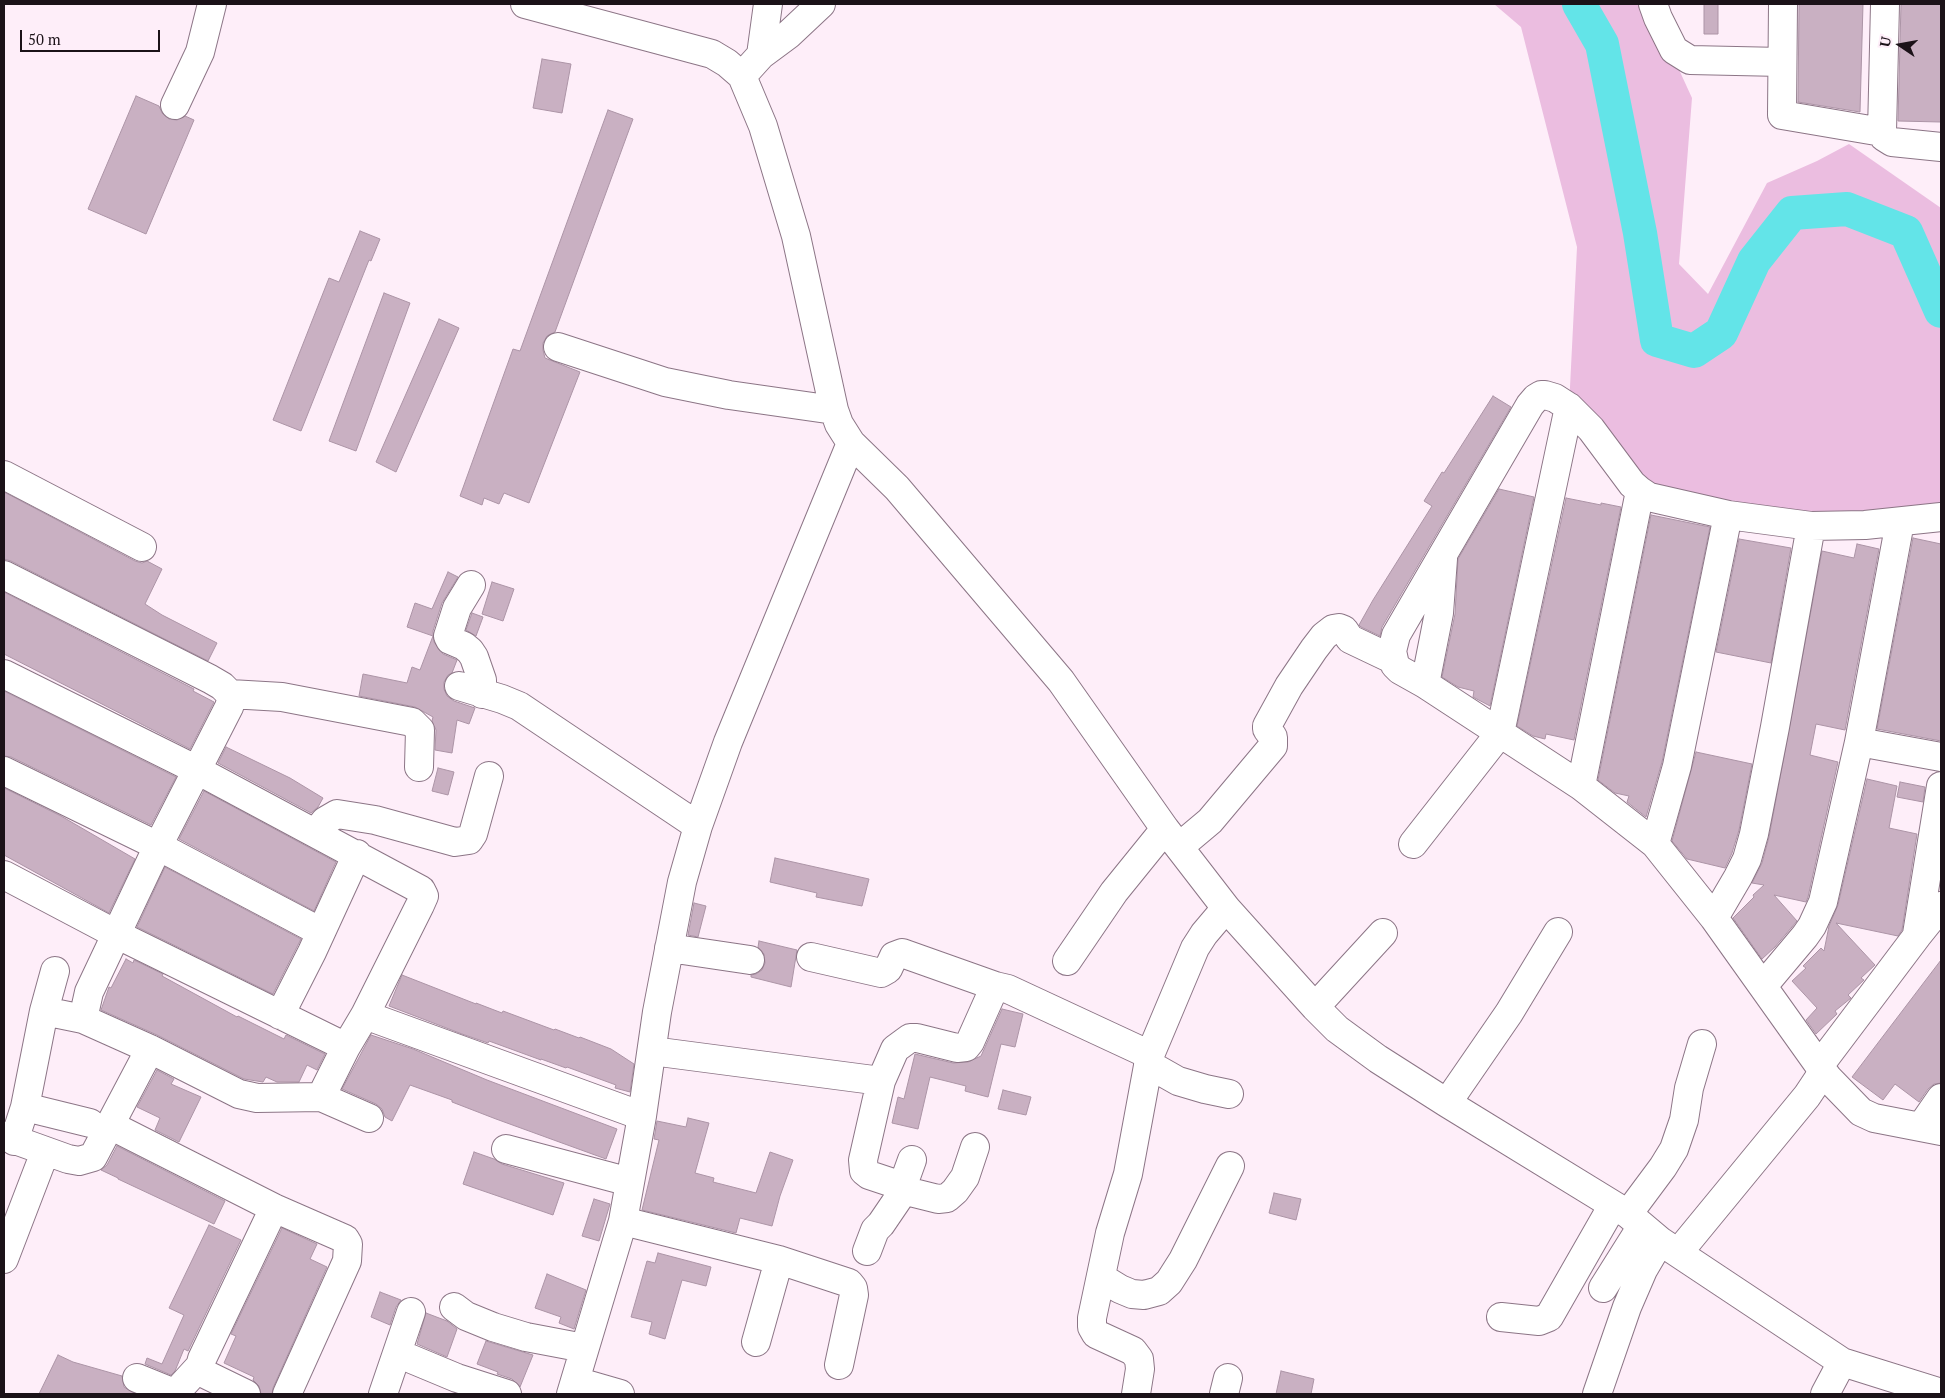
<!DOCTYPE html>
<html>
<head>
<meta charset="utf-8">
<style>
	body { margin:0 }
	#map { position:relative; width:1945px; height:1398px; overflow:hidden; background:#feeef9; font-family:"PT Serif",serif }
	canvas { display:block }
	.frame { position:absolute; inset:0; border:5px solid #1b1218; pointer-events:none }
	.north { position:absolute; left:1875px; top:20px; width:50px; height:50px; -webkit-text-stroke:4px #feeef9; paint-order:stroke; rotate:282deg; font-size:14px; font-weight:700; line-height:20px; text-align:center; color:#1b1218 }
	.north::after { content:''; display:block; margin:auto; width:18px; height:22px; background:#1b1218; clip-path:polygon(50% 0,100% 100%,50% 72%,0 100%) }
	.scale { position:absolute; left:20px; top:30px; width:140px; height:22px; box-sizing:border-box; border:2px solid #1b1218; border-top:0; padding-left:6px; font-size:15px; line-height:18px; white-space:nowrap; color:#1b1218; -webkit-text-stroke:4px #feeef9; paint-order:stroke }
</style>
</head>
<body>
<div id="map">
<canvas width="1945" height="1398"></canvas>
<div class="frame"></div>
<div class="north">U</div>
<div class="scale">50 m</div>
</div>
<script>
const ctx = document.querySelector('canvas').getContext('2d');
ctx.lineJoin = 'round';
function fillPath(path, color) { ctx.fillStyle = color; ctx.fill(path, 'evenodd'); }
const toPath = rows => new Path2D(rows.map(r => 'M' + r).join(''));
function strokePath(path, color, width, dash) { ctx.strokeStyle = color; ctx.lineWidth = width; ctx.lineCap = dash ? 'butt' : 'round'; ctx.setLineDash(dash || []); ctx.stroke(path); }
fillPath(toPath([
	[1494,4,1649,4,1692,98,1679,264,1708,294,1767,183,1817,161,1849,144,1941,208,1941,517,1900,522,1663,500,1569,407,1577,247,1521,27]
]), '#ebbde0');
strokePath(toPath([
	[1579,4,1602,44,1640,233,1657,340,1694,351,1721,333,1754,261,1792,213,1847,209,1906,232,1941,311]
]), '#63e4e8', 34);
const building = toPath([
	[1704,4,1718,4,1718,34,1704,34,1704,4],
	[1799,4,1863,4,1860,112,1798,102,1799,4],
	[1901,4,1941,4,1941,122,1898,121,1901,4],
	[542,59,571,64,562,113,533,108,542,59],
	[136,96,159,106,162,113,169,119,177,120,185,116,194,120,146,234,88,209,136,96],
	[608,110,633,119,555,332,547,336,543,343,543,350,545,358,580,372,529,503,504,493,499,504,484,498,482,505,460,496,513,349,520,351,608,110],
	[360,231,380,239,371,261,369,260,301,431,273,420,329,278,339,282,360,231],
	[384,293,410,303,356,451,329,441,384,293],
	[439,319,459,328,396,472,376,462,439,319],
	[1493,396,1511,407,1382,627,1380,636,1361,627,1359,625,1373,600,1432,506,1424,501,1442,472,1444,473,1493,396],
	[1499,489,1534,497,1490,706,1473,697,1474,691,1458,687,1442,677,1455,614,1458,559,1499,489],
	[4,492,135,561,142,563,147,561,162,569,145,604,162,615,217,643,208,661,11,561,4,559,4,492],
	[1566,498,1601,505,1601,503,1621,507,1574,740,1546,734,1545,739,1533,736,1517,726,1566,498],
	[1651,515,1710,527,1662,762,1646,817,1627,802,1629,796,1615,793,1598,780,1651,515],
	[1913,538,1941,544,1941,741,1877,729,1913,538],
	[1739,539,1791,548,1771,663,1716,652,1739,539],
	[1857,544,1879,549,1845,730,1816,724,1810,755,1838,762,1808,897,1806,902,1774,895,1797,921,1775,947,1762,959,1733,918,1754,897,1753,895,1764,885,1752,883,1762,863,1769,837,1822,551,1854,558,1857,544],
	[448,572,458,577,442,603,433,631,434,642,443,654,457,660,452,673,448,675,444,682,444,689,447,696,454,701,475,708,469,724,457,720,452,753,435,750,436,730,432,721,433,717,415,707,359,696,363,674,407,683,412,667,420,670,433,636,407,627,415,603,432,609,448,572],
	[492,582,514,589,503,621,482,614,492,582],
	[4,592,194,689,193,691,214,702,190,749,4,654,4,592],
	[472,613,483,617,476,636,466,630,472,613],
	[4,691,176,777,151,825,11,757,4,756,4,691],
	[226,747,290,778,323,798,318,807,311,813,218,763,226,747],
	[1696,752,1752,764,1739,830,1732,853,1725,868,1687,859,1672,841,1696,752],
	[438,768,454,772,448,795,432,791,438,768],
	[1867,779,1897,786,1889,828,1917,834,1902,930,1898,936,1836,923,1875,965,1861,978,1864,980,1848,995,1851,998,1835,1011,1837,1014,1816,1034,1806,1020,1817,1008,1792,981,1806,968,1803,966,1821,948,1824,951,1829,926,1838,905,1867,779],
	[1900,782,1925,787,1923,802,1897,797,1900,782],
	[4,788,61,816,135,859,109,913,4,855,4,788],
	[204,791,336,862,314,911,179,839,204,791],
	[775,858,869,879,862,906,816,897,817,893,770,882,775,858],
	[165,867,301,939,273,994,137,927,165,867],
	[694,903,706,906,698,937,688,935,694,903],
	[759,941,797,950,791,987,751,977,751,975,756,974,762,970,765,963,764,954,758,947,759,941],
	[126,959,133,963,134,960,163,974,162,976,237,1017,238,1016,284,1039,286,1035,325,1054,317,1070,307,1065,299,1082,277,1082,266,1077,263,1082,244,1079,157,1035,101,1010,109,987,111,988,126,959],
	[1941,960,1941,1083,1934,1084,1928,1089,1919,1102,1895,1084,1883,1100,1852,1077,1941,960],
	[402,975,476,1004,476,1003,502,1013,503,1011,554,1030,555,1029,579,1038,580,1037,611,1049,634,1064,630,1092,615,1088,616,1085,567,1067,566,1068,541,1059,541,1060,489,1041,488,1043,462,1034,389,1006,402,975],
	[1002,1009,1023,1014,1015,1047,1001,1044,988,1097,965,1091,966,1086,930,1077,918,1129,892,1123,898,1097,904,1099,915,1054,953,1063,968,1062,981,1056,1002,1009],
	[371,1035,413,1049,487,1080,617,1129,606,1159,496,1119,452,1102,452,1100,410,1085,392,1121,385,1117,382,1109,376,1104,342,1089,371,1035],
	[157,1070,174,1079,171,1084,201,1097,179,1142,155,1130,160,1118,137,1107,157,1070],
	[1003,1090,1031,1097,1026,1115,998,1109,1003,1090],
	[688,1118,709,1123,695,1173,714,1178,713,1182,756,1193,770,1152,793,1160,780,1196,772,1226,740,1218,736,1233,642,1210,659,1140,654,1139,657,1121,686,1127,688,1118],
	[117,1146,225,1201,214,1224,118,1179,118,1178,101,1170,107,1165,117,1146],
	[474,1152,494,1159,502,1164,564,1183,553,1215,463,1184,474,1152],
	[1274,1193,1301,1199,1296,1220,1269,1213,1274,1193],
	[594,1199,610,1204,599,1241,582,1236,594,1199],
	[209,1225,241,1240,188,1351,184,1349,175,1371,171,1375,145,1364,147,1358,162,1364,184,1315,169,1308,209,1225],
	[282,1228,317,1244,310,1259,327,1267,273,1388,272,1394,261,1394,259,1386,253,1380,254,1377,224,1363,236,1336,231,1334,282,1228],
	[658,1253,711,1267,706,1286,682,1280,665,1339,649,1334,652,1322,631,1317,647,1261,655,1263,658,1253],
	[547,1274,586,1290,574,1329,559,1323,561,1317,535,1308,547,1274],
	[380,1292,401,1300,396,1307,390,1325,371,1317,380,1292],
	[426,1313,447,1321,457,1329,447,1357,417,1344,426,1313],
	[486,1341,533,1355,520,1387,512,1379,497,1374,498,1372,477,1364,486,1341],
	[58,1355,73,1362,122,1376,124,1387,136,1394,39,1394,58,1355],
	[1281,1371,1314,1379,1311,1394,1276,1394,1281,1371]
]);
fillPath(building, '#c9b0c2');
strokePath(building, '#ac94a6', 1);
const minor = toPath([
	[525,4,712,54,727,63,742,76,763,126,796,236,834,410,839,424,851,443,897,488,1061,681,1165,829,1226,908,1315,1007,1337,1029,1378,1059,1447,1103,1628,1214,1660,1241,1842,1362,1941,1393],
	[1653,4,1658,18,1674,50,1690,60,1782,62],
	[1783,4,1782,115,1882,132],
	[1885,4,1882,132,1884,137,1892,142,1941,147],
	[761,55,788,35,821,4],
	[742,76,761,55,768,4],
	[175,105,200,52,212,4],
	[558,347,665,382,729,395,834,410],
	[4,475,142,547],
	[1941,517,1865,525,1811,526,1728,515,1649,497,1640,491,1632,484,1591,429,1569,407,1555,398,1545,395,1541,395,1536,398,1530,405,1396,635,1392,651,1395,665,1400,670,1425,684,1581,786,1655,844,1714,918,1828,1078,1861,1112,1874,1118,1941,1131],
	[4,575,210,679,222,686,230,694,231,701,229,707,158,846,89,992,83,1019,150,1049,239,1094,257,1098,321,1097,369,1118],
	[471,585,457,608,448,636,450,640,464,646,470,651,474,657,482,680,482,694],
	[4,674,197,770,421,890,424,896,420,905,365,1015,346,1047,321,1097],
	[1425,684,1439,613,1443,559],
	[459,686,502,699,519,706,698,826],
	[230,694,282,697,412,722,420,730,419,767],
	[1859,742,1941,757],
	[4,771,158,846,321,932],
	[1581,786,1640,491],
	[316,832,325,821,337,814,375,820,455,842,469,840,473,834,489,776],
	[1413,844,1500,733,1569,407],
	[1655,844,1677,766,1728,515],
	[1179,847,1210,821,1273,746,1273,737,1267,729,1267,726,1289,686,1314,649,1324,636,1333,629,1339,628,1344,630,1350,639,1392,659],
	[4,875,116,934,346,1047],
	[1714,918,1738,877,1747,859,1754,834,1775,727,1811,526],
	[1917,934,1941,786],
	[669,948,750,960],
	[811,957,881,973,888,969,894,956,902,953,995,986],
	[1067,961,1114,892,1165,829],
	[1763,986,1805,936,1812,926,1823,902,1859,742,1900,522],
	[1315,1007,1383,933],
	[44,1011,55,971],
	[280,1015,312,952,357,854],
	[365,1015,642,1116],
	[652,1051,881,1081,895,1049,910,1038,917,1038,957,1048,966,1047,970,1042,995,986,1008,989,1150,1055],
	[1148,1064,1178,1081,1205,1089,1229,1094],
	[1819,1066,1917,936,1941,906],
	[881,1081,863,1160,864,1171,869,1175,902,1186,910,1192,938,1199,947,1198,955,1191,965,1177,975,1147],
	[1447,1103,1509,1013,1558,932],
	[25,1107,90,1123],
	[110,1125,274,1208,345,1239,348,1244,347,1261,287,1394],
	[1921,1127,1941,1098],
	[4,1136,68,1159,79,1161,93,1157,150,1049],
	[14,1141,25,1107,44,1011,83,1019],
	[506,1149,630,1182],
	[1628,1214,1663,1167,1674,1149,1684,1120,1689,1088,1702,1044],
	[623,1221,779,1260,849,1283,853,1288,854,1295,839,1365],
	[867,1251,875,1230,881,1224,898,1199,912,1160],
	[1678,1253,1807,1096,1823,1072],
	[4,1259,45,1152],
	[1102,1278,1120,1289,1132,1294,1144,1295,1159,1291,1169,1282,1183,1260,1230,1166],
	[1603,1288,1642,1226],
	[454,1307,466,1316,493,1327,526,1337,584,1348],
	[411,1312,397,1353,457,1378,507,1394],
	[1501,1317,1539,1321,1549,1317,1613,1205],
	[756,1342,779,1260],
	[137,1378,174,1393,179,1389,200,1366],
	[575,1381,620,1394],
	[246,1394,207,1375,201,1370,200,1366,202,1359,274,1208],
	[383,1394,397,1353],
	[571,1394,623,1221,642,1116,657,1012,682,882,698,826,728,742,851,443],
	[1136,1394,1140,1369,1139,1359,1133,1351,1096,1334,1092,1327,1092,1318,1110,1233,1128,1174,1150,1055,1195,948,1204,934,1226,908],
	[1224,1394,1228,1378],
	[1597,1394,1627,1307,1643,1270,1660,1241],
	[1825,1394,1842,1362]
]);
strokePath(minor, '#8c7586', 30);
strokePath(minor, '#fff', 28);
</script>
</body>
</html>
